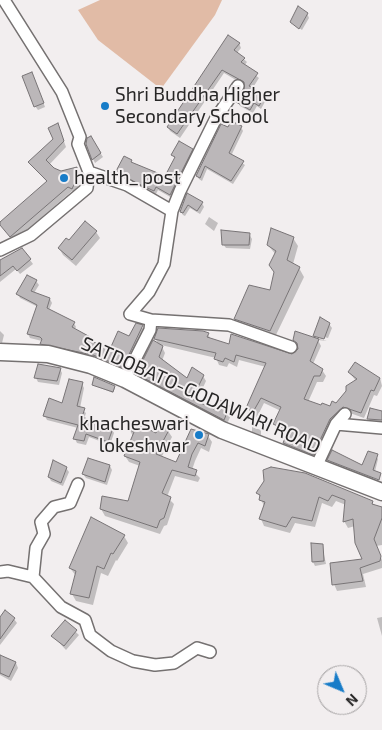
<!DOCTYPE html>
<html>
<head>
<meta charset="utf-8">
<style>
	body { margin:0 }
	#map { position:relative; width:382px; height:730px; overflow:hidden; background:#f2eeef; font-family:"Exo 2",sans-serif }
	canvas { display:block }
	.north { position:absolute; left:317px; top:665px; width:50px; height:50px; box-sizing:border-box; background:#f2eeef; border:1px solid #a19e9f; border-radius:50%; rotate:135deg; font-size:14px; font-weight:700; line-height:20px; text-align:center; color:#272626 }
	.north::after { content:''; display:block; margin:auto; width:18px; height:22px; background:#177cc8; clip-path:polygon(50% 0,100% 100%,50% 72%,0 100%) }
</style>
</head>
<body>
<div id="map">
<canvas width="382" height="730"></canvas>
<div class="north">N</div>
</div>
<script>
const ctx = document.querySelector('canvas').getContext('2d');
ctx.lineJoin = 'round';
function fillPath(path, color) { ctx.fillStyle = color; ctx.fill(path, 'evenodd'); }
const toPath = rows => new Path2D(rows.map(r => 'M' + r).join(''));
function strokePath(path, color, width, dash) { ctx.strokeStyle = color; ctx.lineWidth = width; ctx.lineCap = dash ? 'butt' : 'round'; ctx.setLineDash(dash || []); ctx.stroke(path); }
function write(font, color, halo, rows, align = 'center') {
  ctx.font = font + ' "Exo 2",sans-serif'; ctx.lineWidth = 4; ctx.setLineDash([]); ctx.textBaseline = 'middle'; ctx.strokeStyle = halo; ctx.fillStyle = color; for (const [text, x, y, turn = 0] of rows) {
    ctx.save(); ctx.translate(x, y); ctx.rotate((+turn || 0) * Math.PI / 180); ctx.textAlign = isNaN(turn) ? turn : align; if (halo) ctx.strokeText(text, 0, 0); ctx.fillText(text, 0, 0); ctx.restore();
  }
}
fillPath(toPath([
	[100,0,222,0,215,15,161,89,98,40,78,10]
]), '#e1bba6');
fillPath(toPath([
	[307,13,309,18,302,30,292,23,292,25,291,22],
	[239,43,241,48,237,53,247,62,244,66,259,78,252,89,264,96,266,100,261,109,257,106,253,113,240,106,238,102,246,86,224,73,180,138,170,131,168,127],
	[34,78,45,107,38,110,35,106],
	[58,125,66,147,49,165,54,169,61,172,76,169,79,173,79,184,75,193,72,191,14,241,0,223,48,183,30,163,55,140],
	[241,127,243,131,231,156,245,165,233,184,207,169,202,181,199,179,197,176,229,129],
	[91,138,103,157,95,163,93,159],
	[192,150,194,153,172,198,158,190,156,194,119,176,117,173,131,161,133,164,165,177,175,159,173,155],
	[188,195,202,203,204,207,200,214,190,208,185,216,183,215,181,212],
	[209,217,218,223,214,231,205,224],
	[96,232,100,238,76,266,63,255,59,248],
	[249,234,252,239,250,249,226,248,223,244],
	[293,238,298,246,293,264,299,268,304,277,274,339,240,327,235,319,271,292,275,273,276,255,268,245],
	[22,249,33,264,20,274,16,269,0,282,0,262],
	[36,281,39,285,34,293,50,299,52,303,49,310,74,323,76,327,74,330,92,339,94,344,111,351,142,327,144,330,125,370,44,347,42,341,30,338,28,334,38,307,20,298,18,294],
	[329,324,332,328,328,338,316,335,316,338,327,341,318,340,321,346,313,364,322,370,326,376,323,382,317,382,308,402,331,408,337,405,356,381,349,372,380,378,382,386,377,396,374,395,364,418,347,412,317,460,288,448,284,443,288,434,278,430,275,424,281,411,264,403,257,417,251,413,247,408,266,367,239,360,237,367,229,363,227,367,219,365,216,358,161,345,165,353,162,361,188,380,203,376,206,381,196,403,214,411,229,407,232,413,227,424,141,379,138,374,159,345,155,338,208,334,211,340,230,345,292,356,300,350,295,340,316,340,314,336],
	[0,331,4,335,2,343,0,342],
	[60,369,62,373,59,385,38,382,36,378],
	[82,384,84,388,80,408,86,413,84,419,112,429,114,433,110,445,89,437,86,445,77,443,75,439,78,428,47,420,45,416,63,404],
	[93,385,114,387,115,388,113,393],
	[382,412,382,424,371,423,369,419],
	[252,427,261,430,261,435,252,432],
	[129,429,157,434,168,431,172,437,161,458,177,464,192,430,208,436,212,442,209,452,201,448,195,461,192,470,200,478,198,482,175,476,167,497,174,504,167,525,164,526,160,534,105,516,101,509,129,502,140,466,129,462,125,456,133,436],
	[375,455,378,459,373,480,331,464,329,460,363,467],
	[110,466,112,470,107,485,86,478,83,474],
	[66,468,69,472,63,486,51,481,49,477],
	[265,481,372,502,374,506,382,508,382,545,376,546,382,560,382,568,363,574,366,587,337,591,334,584,364,560,355,526,348,528,344,521,346,505,336,501,332,507,322,503,315,527,295,523,290,533,264,526,261,519,264,506,258,493],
	[124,536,128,543,117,561,116,560,108,576,101,573,93,605,76,601,72,594,76,576,70,568],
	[322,545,326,564,315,566,313,562],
	[382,617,382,636,377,618],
	[0,619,14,619,17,623,0,645],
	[65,622,79,635,66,650,53,636],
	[0,656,16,663,18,668,11,681,0,675]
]), '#0003');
const building = toPath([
	[298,6,308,13,299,29,290,22,298,6],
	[228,35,240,43,234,50,245,58,241,62,258,73,249,86,265,95,259,106,254,103,250,110,236,102,244,90,244,82,222,70,177,134,167,127,228,35],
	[32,72,44,103,34,107,22,76,32,72],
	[231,121,242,126,229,153,244,161,231,181,205,166,200,178,196,176,221,124,228,127,231,121],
	[58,123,64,141,46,160,54,168,61,171,77,167,77,178,72,189,68,187,10,237,0,225,0,222,47,181,28,162,53,139,48,128,58,123],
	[91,136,101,153,92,160,86,144,87,138,91,136],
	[179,141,193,149,170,195,156,187,154,191,115,173,124,156,132,160,131,162,165,176,175,157,171,155,179,141],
	[187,193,203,202,197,211,188,205,183,213,180,212,187,193],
	[85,221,97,231,72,260,58,248,66,238,69,240,85,221],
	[271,228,294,237,287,260,300,267,270,331,234,319,249,285,270,290,274,272,269,265,276,251,267,245,271,228],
	[221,230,250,233,249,245,222,245,221,230],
	[22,248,31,259,17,271,13,266,0,276,0,260,22,248],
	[27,275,37,280,31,291,50,298,47,308,75,322,72,327,92,338,91,341,110,349,118,331,129,336,136,323,143,325,123,367,93,355,40,344,42,339,40,337,27,334,37,305,16,294,27,275],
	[320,317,330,323,324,339,313,336,320,317],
	[158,328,203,331,209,333,207,337,229,344,231,334,292,354,298,349,297,343,293,340,295,331,319,339,310,361,323,369,320,376,314,376,304,399,321,405,322,403,330,406,332,401,336,403,346,391,346,386,357,379,348,372,355,362,380,378,374,391,371,390,361,413,343,407,330,419,313,455,283,443,288,431,273,424,281,407,261,398,253,412,246,408,266,363,236,355,234,362,225,358,223,362,214,359,216,353,154,339,158,328],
	[153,340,163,346,159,357,187,378,192,367,204,375,192,399,214,409,220,400,230,406,224,420,136,374,153,340],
	[38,364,61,368,57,381,34,378,38,364],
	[94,377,115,386,113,392,92,385,94,377],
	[69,379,83,382,77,406,85,408,82,417,113,428,108,442,86,434,84,441,73,439,78,425,43,416,49,398,62,403,69,379],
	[370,408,382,411,382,420,367,419,370,408],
	[132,421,156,433,160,425,169,430,156,454,176,462,191,429,209,434,205,446,198,443,192,454,188,467,197,470,195,476,172,470,162,493,171,497,164,518,160,520,157,528,100,509,102,496,128,501,140,462,124,456,134,432,128,429,132,421],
	[332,450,362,465,368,451,378,454,373,470,381,473,379,480,327,460,332,450],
	[88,458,110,465,105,482,82,474,88,458],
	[53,460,67,467,61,483,48,477,53,460],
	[271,467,305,473,373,501,372,504,382,507,382,518,374,539,381,556,380,561,360,568,363,581,332,585,330,563,362,559,355,543,353,519,343,522,345,500,332,495,328,501,319,497,312,521,292,517,286,527,259,519,265,502,259,500,260,495,256,493,264,481,263,470,271,467],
	[91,517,125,535,113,554,111,553,104,569,97,566,89,598,70,594,76,571,69,568,91,517],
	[311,543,323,544,324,561,312,562,311,543],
	[5,610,15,618,0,639,0,617,5,610],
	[65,620,77,630,64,646,51,636,65,620],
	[0,655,16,662,9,677,0,673,0,655]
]);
fillPath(building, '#bbb7b9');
strokePath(building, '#787476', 1);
const street = toPath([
	[238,86,216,118,180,191,172,211,164,264,149,292,130,314,151,320,229,325,291,347],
	[89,172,127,185,172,211],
	[0,250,31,235,87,188,89,172,78,144,80,137,62,92,4,0],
	[125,379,150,330,151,320],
	[336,424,382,428],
	[316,467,336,424,345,414],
	[0,572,8,571,33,577,61,607,85,620,90,635,111,651,133,661,155,665,174,663,197,648,210,652],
	[33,577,36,548,44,534,41,522,54,507,70,503,78,484]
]);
const secondary = toPath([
	[0,352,48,354,91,365,125,379,222,430,382,492]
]);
strokePath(street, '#757171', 14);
strokePath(secondary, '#757171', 19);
strokePath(street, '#fff', 11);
strokePath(secondary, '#fff', 16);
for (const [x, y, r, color] of [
	[105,106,5,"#177cc8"],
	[64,178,5,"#177cc8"],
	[199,435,5,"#177cc8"]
]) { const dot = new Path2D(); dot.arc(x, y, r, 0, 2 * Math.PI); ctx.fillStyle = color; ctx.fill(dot); strokePath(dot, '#f2eeef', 2); }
write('19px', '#272626', '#f2eeef', [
	["Shri Buddha Higher",115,95],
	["Secondary School",115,117],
	["health_ post",74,178],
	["khacheswari",189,424,"right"],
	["lokeshwar",189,446,"right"]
], 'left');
write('19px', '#272626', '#f2eeef', [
	["SATDOBATO-GODAWARI ROAD",201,395,24]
]);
</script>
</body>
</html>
